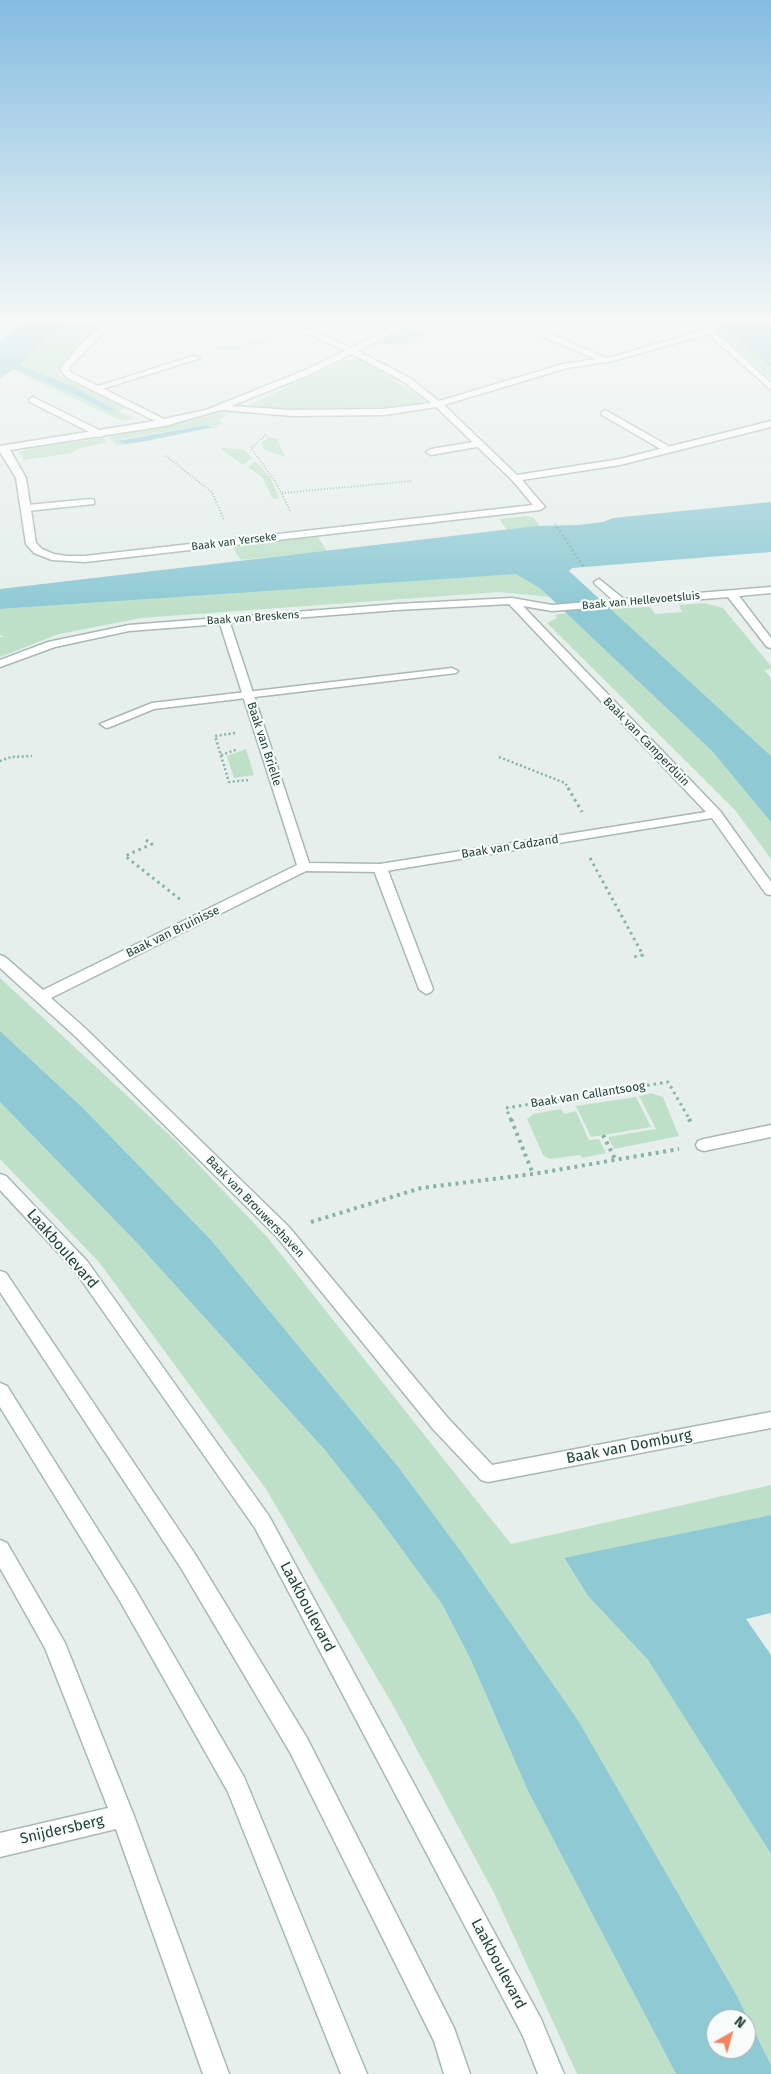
<!DOCTYPE html>
<html>
<head>
<meta charset="utf-8">
<style>
	body { margin:0 }
	#map { position:relative; width:771px; height:2074px; overflow:hidden; background:#e6efeb; font-family:"Fira Sans",sans-serif }
	canvas { display:block }
	.north { position:absolute; left:706px; top:2009px; width:50px; height:50px; box-sizing:border-box; background:#f7fbf9; border:1px solid #a3b1ad; border-radius:50%; rotate:38deg; font-size:14px; font-weight:700; line-height:20px; text-align:center; color:#24423a }
	.north::after { content:''; display:block; margin:auto; width:18px; height:22px; background:#f4845f; clip-path:polygon(50% 0,100% 100%,50% 72%,0 100%) }
</style>
</head>
<body>
<div id="map">
<canvas width="771" height="2074"></canvas>
<div class="north">N</div>
</div>
<script>
const ctx = document.querySelector('canvas').getContext('2d');
ctx.lineJoin = 'round';
function fillPath(path, color) { ctx.fillStyle = color; ctx.fill(path, 'evenodd'); }
const toPath = rows => new Path2D(rows.map(r => 'M' + r).join(''));
function strokePath(path, color, width, dash) { ctx.strokeStyle = color; ctx.lineWidth = width; ctx.lineCap = dash ? 'butt' : 'round'; ctx.setLineDash(dash || []); ctx.stroke(path); }
function write(font, color, halo, rows, align = 'center') {
  ctx.font = font + ' "Fira Sans",sans-serif'; ctx.lineWidth = 4.5; ctx.setLineDash([]); ctx.textBaseline = 'middle'; ctx.strokeStyle = halo; ctx.fillStyle = color; for (const [text, x, y, turn = 0] of rows) {
    ctx.save(); ctx.translate(x, y); ctx.rotate((+turn || 0) * Math.PI / 180); ctx.textAlign = isNaN(turn) ? turn : align; if (halo) ctx.strokeText(text, 0, 0); ctx.fillText(text, 0, 0); ctx.restore();
  }
}
fillPath(toPath([
	[67,321,103,321,57,369,57,374,124,407,126,408,118,411,134,419,122,421,12,370,40,379,108,411,115,409,55,379,19,365,27,355],
	[705,321,717,321,771,365,771,379],
	[408,329,428,334,405,345,377,344],
	[357,359,363,360,424,400,419,403,384,408,342,410,289,409,249,405,346,360],
	[219,413,227,414,219,420,222,424,217,425,217,428,213,429,210,429,214,427,211,425,206,425,127,438,117,441,126,444,117,446,109,437,194,420],
	[269,437,277,439,285,457,265,450,261,443],
	[103,438,107,442,77,449,72,453,24,460,19,452,28,449],
	[220,448,243,449,253,458,243,465],
	[255,461,270,477,279,498,273,499,262,477,248,467],
	[526,516,534,518,540,526,507,530,499,519],
	[318,537,327,551,241,560,232,546],
	[508,573,516,574,541,589,551,597,499,592,141,618,59,634,0,657,0,637,5,637,0,635,0,609],
	[705,603,723,608,771,666,771,669,764,670,771,678,771,756,610,609,650,607,655,614,682,612,679,605],
	[568,613,713,752,771,818,771,859,735,810,547,623,557,618,555,615],
	[246,749,254,775,234,778,227,756],
	[0,978,176,1141,268,1238,511,1544,771,1485,771,1515,564,1559,588,1596,648,1660,771,1854,771,2065,736,1994,578,1720,462,1553,400,1469,211,1240,83,1108,0,1031],
	[651,1093,663,1097,679,1136,614,1149,608,1137,656,1129,639,1096],
	[636,1097,651,1127,591,1137,576,1106],
	[0,1102,136,1242,324,1449,375,1513,442,1604,470,1658,528,1791,676,2074,577,2074,494,1893,394,1707,266,1489,99,1262,0,1159],
	[561,1109,564,1114,576,1111,589,1140,599,1139,606,1153,582,1158,580,1155,550,1159,543,1155,527,1119,533,1114]
]), '#bfe0c8');
fillPath(toPath([
	[23,321,67,321,27,355,20,365,76,388,116,410,108,411,66,391,14,369,0,379,0,342],
	[717,321,767,321,771,325,771,366],
	[206,425,214,427,141,442,126,444,117,441],
	[771,502,771,552,572,568,569,571,771,756,771,822,713,752,541,589,516,574,0,609,0,589,537,526,578,525,603,522,613,518],
	[0,1031,83,1108,211,1240,400,1469,462,1553,578,1720,736,1994,771,2065,771,2074,676,2074,528,1791,470,1658,442,1604,375,1513,324,1449,136,1242,0,1102],
	[716,2019,746,2019,746,2049,716,2049],
	[771,1515,771,1613,746,1619,771,1655,771,1854,648,1660,588,1596,564,1558]
]), '#8ec9d4');
const lane = toPath([
	[539,331,545,331,610,360,603,362,539,335,539,331],
	[193,356,200,358,99,390,92,388,193,356],
	[33,397,105,433,106,435,99,437,30,402,29,400,33,397],
	[605,410,672,448,674,450,666,452,602,415,601,413,605,410],
	[479,441,482,442,482,446,431,455,426,452,431,449,479,441],
	[91,499,94,500,94,504,27,511,22,508,27,505,91,499],
	[599,579,625,600,625,604,617,604,595,584,594,582,599,579],
	[452,668,458,671,456,673,154,709,110,727,106,728,100,724,152,703,452,668],
	[380,864,387,868,433,989,431,992,426,994,419,989,373,868,380,864],
	[0,1271,6,1273,195,1554,307,1738,454,2028,470,2074,444,2074,434,2041,291,1754,181,1568,0,1292,0,1271]
]);
const street = toPath([
	[106,321,115,321,68,369,72,373,164,419,206,410,303,371,345,351,279,321,291,321,351,348,406,321,417,321,358,351,410,378,439,401,563,364,612,357,704,330,694,321,703,321,771,383,771,390,708,334,613,361,567,368,444,405,517,475,620,459,771,421,771,427,620,465,522,480,545,507,540,510,85,562,52,560,34,553,26,544,16,478,0,452,0,446,155,421,66,377,60,369,78,347,106,321],
	[352,354,404,382,431,403,384,409,292,410,231,406,309,375,352,354],
	[436,407,512,480,533,505,85,556,67,556,54,554,42,549,36,543,26,478,10,450,165,426,221,410,292,416,384,415,436,407],
	[771,587,771,593,739,596,771,638,771,648,767,647,728,597,552,611,523,606,720,811,771,882,771,895,766,894,712,818,380,872,306,871,51,998,85,1028,289,1227,447,1417,492,1465,771,1412,771,1428,488,1482,481,1480,433,1429,277,1237,75,1036,0,968,0,955,5,957,43,990,297,865,220,624,129,631,55,647,0,667,0,660,48,642,129,625,397,604,512,598,552,605,771,587],
	[509,604,706,812,380,864,309,863,230,623,397,610,509,604],
	[771,1125,771,1137,704,1151,698,1149,696,1145,698,1141,704,1139,771,1125],
	[0,1540,7,1543,65,1643,134,1816,229,2074,203,2074,116,1829,0,1857,0,1833,108,1808,45,1648,0,1568,0,1540]
]);
const secondary = toPath([
	[0,1174,6,1176,87,1261,269,1516,541,2019,564,2074,538,2074,523,2036,255,1528,75,1271,0,1190,0,1174],
	[0,1383,7,1386,134,1587,244,1777,367,2074,341,2074,228,1792,120,1601,0,1407,0,1383]
]);
strokePath(lane, '#a8b8b2', 3);
strokePath(street, '#a8b8b2', 3);
strokePath(secondary, '#a4bbb3', 3);
strokePath(toPath([
	[460,321,465,324,470,322],
	[431,334,457,326,450,324,432,333],
	[217,347,239,348,272,338],
	[266,435,251,448,275,481,291,512],
	[166,456,212,492,224,520],
	[282,493,413,481],
	[555,524,558,528]
]), '#86b3a5', 2, [1, 2]);
strokePath(toPath([
	[557,527,584,567],
	[235,733,215,736,229,782,250,780],
	[221,755,238,749],
	[499,757,565,783,569,789],
	[0,761,11,757,32,756]
]), '#86b3a5', 2.5, [2, 2.5]);
strokePath(toPath([
	[568,788,582,812],
	[146,840,152,844,125,856,181,900],
	[590,858,643,955,633,957],
	[511,1120,506,1108,668,1082,690,1120]
]), '#86b3a5', 3, [2.5, 4]);
strokePath(toPath([
	[511,1119,533,1174],
	[689,1119,691,1123],
	[603,1135,616,1161],
	[311,1222,421,1188,533,1174,679,1149]
]), '#86b3a5', 4, [3, 4.5]);
fillPath(lane, '#fff');
fillPath(street, '#fff');
fillPath(secondary, '#fff');
const sky = ctx.createLinearGradient(0, 0, 0, 612);
sky.addColorStop(0, '#84bce0');
sky.addColorStop(0.52, '#f4f8f6');
sky.addColorStop(1, '#f4f8f600');
ctx.fillStyle = sky;
ctx.fillRect(0, 0, 771, 612);
write('11px', '#24423a', '#f7fbf9', [
	["Baak van Yerseke",234,542,-7],
	["Baak van Hellevoetsluis",641,601,-5],
	["Baak van Breskens",253,618,-4]
]);
write('12px', '#24423a', '#f7fbf9', [
	["Baak van Camperduin",646,742,46],
	["Baak van Brielle",264,744,72],
	["Baak van Cadzand",510,847,-9],
	["Baak van Bruinisse",173,932,-26],
	["Baak van Callantsoog",588,1095,-9],
	["Baak van Brouwershaven",255,1207,46]
]);
write('15px', '#24423a', '#f7fbf9', [
	["Laakboulevard",62,1249,49],
	["Baak van Domburg",629,1447,-11],
	["Laakboulevard",307,1607,62],
	["Snijdersberg",62,1830,-13],
	["Laakboulevard",498,1964,62]
]);
</script>
</body>
</html>
